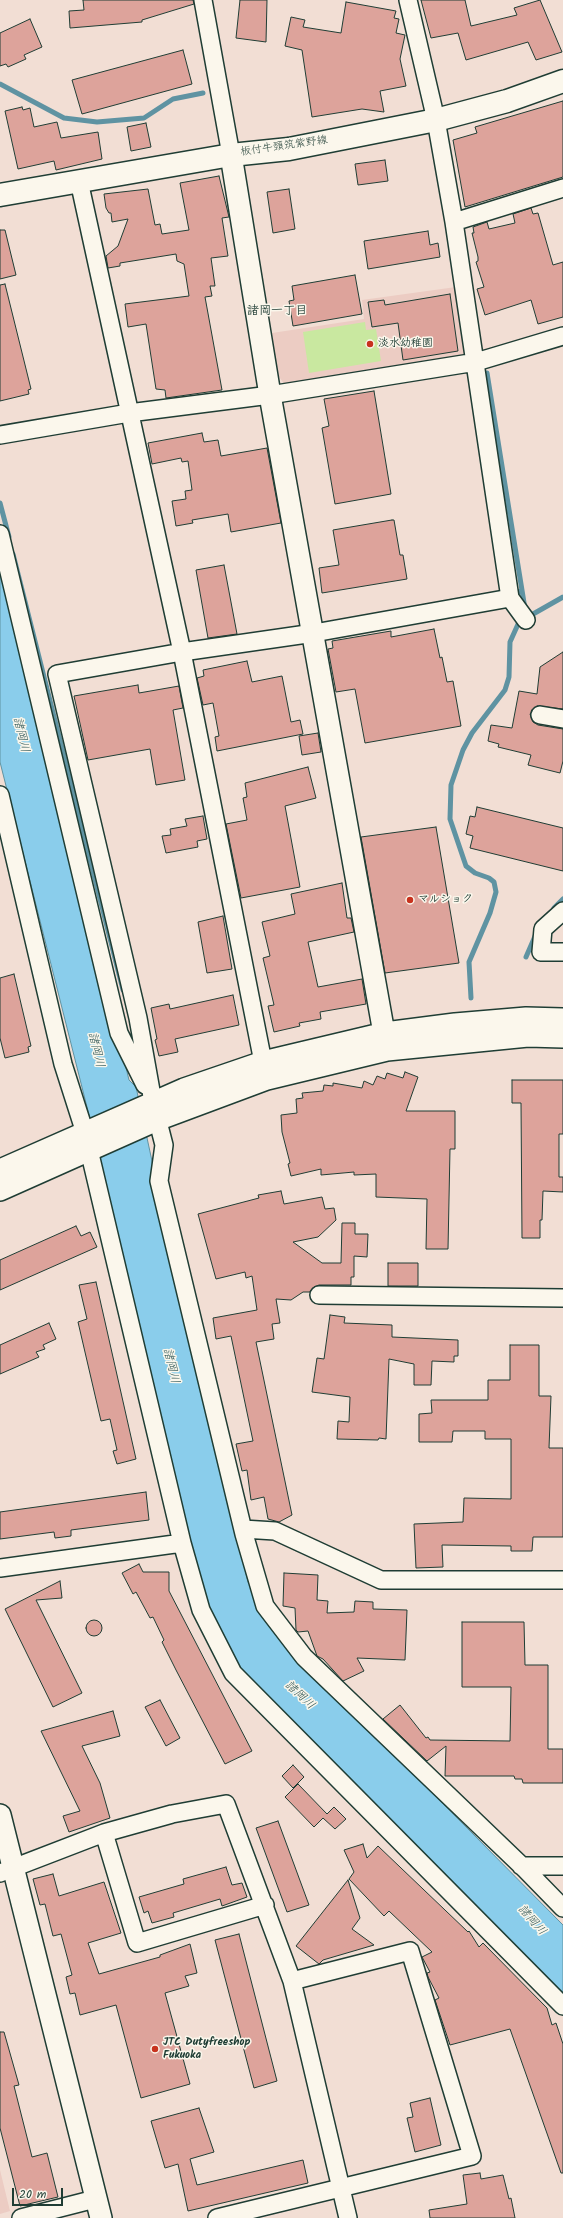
<!DOCTYPE html>
<html>
<head>
<meta charset="utf-8">
<style>
	body { margin:0 }
	#map { position:relative; width:563px; height:2218px; overflow:hidden; background:#f2ded4; font-family:Kalam,sans-serif }
	canvas { display:block }
	.scale { position:absolute; left:12px; top:2188px; width:51px; height:18px; box-sizing:border-box; border:2px solid #1f3d34; border-top:0; padding-left:5px; font-size:12px; line-height:14px; white-space:nowrap; color:#1f3d34; -webkit-text-stroke:3px #fbf7ec; paint-order:stroke }
</style>
</head>
<body>
<div id="map">
<canvas width="563" height="2218"></canvas>
<div class="scale">20 m</div>
</div>
<script>
const ctx = document.querySelector('canvas').getContext('2d');
ctx.lineJoin = 'round';
function fillPath(path, color) { ctx.fillStyle = color; ctx.fill(path, 'evenodd'); }
const toPath = rows => new Path2D(rows.map(r => 'M' + r).join(''));
function strokePath(path, color, width, dash) { ctx.strokeStyle = color; ctx.lineWidth = width; ctx.lineCap = dash ? 'butt' : 'round'; ctx.setLineDash(dash || []); ctx.stroke(path); }
function write(font, color, halo, rows, align = 'center') {
  ctx.font = font + ' Kalam,"Klee One",sans-serif'; ctx.lineWidth = 3; ctx.setLineDash([]); ctx.textBaseline = 'middle'; ctx.strokeStyle = halo; ctx.fillStyle = color; for (const [text, x, y, turn = 0] of rows) {
    ctx.save(); ctx.translate(x, y); ctx.rotate((+turn || 0) * Math.PI / 180); ctx.textAlign = isNaN(turn) ? turn : align; if (halo) ctx.strokeText(text, 0, 0); ctx.fillText(text, 0, 0); ctx.restore();
  }
}
fillPath(toPath([
	[456,287,468,356,285,385,277,374,272,333,364,319,362,300],
	[0,2170,10,2211,0,2214]
]), '#ecccc3');
fillPath(toPath([
	[365,322,366,330,376,329,381,361,309,373,303,332]
]), '#c9e8a0');
const water = toPath([
	[0,551,129,1080,136,1087,152,1161,154,1180,248,1582,260,1600,382,1742,563,1925,563,2001,243,1675,199,1590,88,1111,0,762,0,551]
]);
fillPath(water, '#8acdeb');
strokePath(water, '#5f93a2', 1);
strokePath(toPath([
	[0,84,64,118,97,122,144,118,173,99,203,93],
	[487,373,525,609],
	[0,503,9,537],
	[13,554,123,990],
	[511,593,522,591],
	[554,908,563,899],
	[526,957,536,934],
	[471,998,469,962,490,913,496,892,494,882,489,878,475,873,466,866,450,819,451,785,463,750,472,733,505,690,509,677,510,642,519,622,563,597]
]), '#5f93a2', 5);
const building = toPath([
	[83,0,193,0,194,4,142,20,142,22,70,28,69,11,84,10,83,0],
	[240,0,267,0,266,42,236,38,240,0],
	[421,0,465,0,471,26,517,15,514,8,540,0,562,52,536,60,528,42,466,60,458,33,431,38,421,0],
	[346,2,396,11,394,18,399,19,396,33,405,35,400,59,406,86,380,91,384,112,362,109,312,117,302,50,285,46,291,17,305,20,303,27,341,33,346,2],
	[30,19,42,47,24,55,26,59,8,67,6,64,0,66,0,33,30,19],
	[183,50,192,84,82,114,72,80,183,50],
	[563,101,563,177,465,207,453,140,477,133,475,127,563,101],
	[22,107,23,110,30,108,34,127,57,122,61,138,98,132,102,159,56,170,54,161,18,169,5,111,22,107],
	[146,123,151,147,131,151,127,127,146,123],
	[385,160,388,181,358,185,355,164,385,160],
	[219,176,229,217,222,218,228,256,211,258,215,286,210,286,212,296,205,297,222,390,166,398,165,390,156,389,146,324,128,327,125,304,189,296,184,264,177,261,176,254,120,263,120,266,108,268,106,256,118,246,128,219,112,222,111,213,109,213,106,208,104,194,148,189,155,225,160,224,162,234,189,230,180,183,219,176],
	[289,189,295,229,273,233,267,192,289,189],
	[531,208,533,214,538,213,553,265,563,262,563,317,538,324,531,300,485,315,477,289,484,287,476,262,478,261,478,257,472,233,474,233,473,227,487,222,489,229,515,223,513,214,531,208],
	[0,230,5,230,16,275,0,279,0,230],
	[428,231,430,245,438,243,440,257,368,269,364,241,428,231],
	[355,275,362,314,293,326,289,301,294,300,292,286,355,275],
	[5,284,31,389,28,390,29,394,0,401,0,285,5,284],
	[450,294,458,351,403,360,398,323,372,327,368,302,384,300,385,305,450,294],
	[374,391,391,494,335,504,322,428,329,426,324,399,374,391],
	[202,433,204,442,218,440,221,456,267,448,281,523,231,532,228,514,192,520,193,523,176,526,172,501,186,499,185,491,192,490,188,461,182,462,181,458,152,464,148,443,202,433],
	[392,520,394,520,400,555,403,555,407,579,322,593,319,568,339,565,333,530,392,520],
	[224,565,237,634,208,638,196,570,224,565],
	[434,629,440,658,442,657,447,682,453,681,461,726,365,743,355,689,336,692,328,649,333,648,332,641,391,631,391,637,434,629],
	[563,652,563,709,537,706,530,714,533,722,538,725,563,729,563,761,560,773,528,765,531,755,498,747,499,744,488,741,491,725,512,728,519,691,537,694,540,667,563,652],
	[247,661,252,682,282,676,291,722,300,720,303,734,217,751,215,737,219,736,213,703,203,705,197,678,204,676,203,670,247,661],
	[138,685,139,693,179,686,183,708,173,710,185,780,156,785,150,749,88,760,74,696,138,685],
	[318,733,321,752,302,755,299,736,318,733],
	[308,767,316,798,285,806,300,887,241,898,226,824,247,820,243,798,247,797,245,783,308,767],
	[477,807,563,828,563,871,470,848,473,836,466,834,470,816,475,817,477,807],
	[203,816,207,839,197,841,198,847,166,853,162,836,171,835,170,829,187,826,185,819,203,816],
	[436,827,459,963,385,973,361,837,436,827],
	[342,883,347,918,351,918,354,932,308,942,318,987,362,979,366,1004,320,1012,321,1019,299,1023,300,1026,274,1032,268,1006,274,1005,263,958,270,956,262,922,295,914,291,894,342,883],
	[223,916,232,969,207,973,198,922,223,916],
	[14,974,31,1046,28,1047,29,1052,5,1058,0,1038,0,978,14,974],
	[233,995,239,1025,175,1039,178,1052,159,1056,155,1040,157,1039,151,1008,169,1004,170,1009,233,995],
	[405,1072,418,1077,406,1111,455,1111,455,1149,450,1149,448,1249,426,1249,427,1199,376,1197,376,1174,354,1175,354,1172,321,1175,321,1169,291,1176,288,1164,290,1163,282,1132,281,1115,297,1113,296,1099,303,1098,302,1093,323,1091,324,1085,333,1086,333,1083,362,1088,364,1081,373,1085,377,1076,385,1079,387,1073,403,1078,405,1072],
	[512,1080,563,1080,563,1134,559,1134,559,1177,563,1177,563,1192,543,1191,542,1220,540,1220,540,1238,522,1238,521,1103,512,1103,512,1080],
	[281,1191,284,1204,322,1197,325,1209,334,1208,336,1220,318,1237,293,1242,322,1263,341,1263,342,1223,355,1223,355,1234,368,1234,367,1257,354,1256,354,1277,351,1277,351,1285,319,1285,314,1287,310,1292,303,1292,291,1300,276,1299,280,1323,272,1324,274,1339,256,1342,292,1515,279,1522,268,1519,264,1497,251,1500,247,1470,242,1471,236,1444,253,1441,231,1336,216,1339,213,1318,257,1310,252,1276,246,1278,245,1272,216,1279,198,1214,259,1198,258,1195,281,1191],
	[76,1226,81,1236,90,1232,97,1247,0,1290,0,1260,76,1226],
	[388,1263,418,1263,418,1286,388,1286,388,1263],
	[96,1282,136,1459,117,1464,113,1451,117,1450,110,1419,101,1421,78,1322,87,1319,79,1285,96,1282],
	[330,1315,345,1317,344,1323,392,1325,392,1337,458,1340,458,1356,454,1356,454,1362,432,1361,431,1385,414,1385,414,1364,389,1359,386,1439,379,1438,378,1440,337,1439,338,1421,349,1422,350,1397,312,1392,317,1358,324,1359,330,1315],
	[49,1323,56,1339,43,1345,45,1349,36,1352,39,1357,0,1374,0,1345,49,1323],
	[510,1345,539,1345,539,1396,551,1396,549,1448,563,1448,563,1537,533,1537,532,1551,511,1551,511,1546,442,1545,443,1567,416,1568,414,1524,463,1522,464,1498,511,1499,511,1439,485,1439,485,1431,453,1431,452,1442,419,1442,419,1414,432,1413,431,1400,488,1400,488,1380,510,1380,510,1345],
	[146,1492,149,1520,71,1530,71,1536,55,1538,54,1532,0,1539,0,1512,146,1492],
	[139,1564,143,1572,169,1572,169,1591,252,1751,225,1764,176,1670,162,1642,164,1640,153,1617,150,1618,136,1592,133,1594,122,1573,139,1564],
	[284,1573,318,1575,317,1600,328,1601,327,1613,354,1612,355,1601,373,1602,373,1609,407,1610,405,1660,357,1658,364,1671,343,1681,323,1659,317,1656,308,1631,298,1632,296,1630,295,1608,283,1606,284,1573],
	[60,1581,62,1598,36,1600,82,1693,53,1707,5,1609,60,1581],
	'86 1628a8 8 0 1 1 16 0a8 8 0 1 1-16 0Z',
	[462,1622,524,1622,525,1665,548,1665,548,1749,563,1749,563,1783,523,1783,522,1779,515,1779,514,1776,445,1776,446,1746,427,1761,383,1719,400,1705,426,1738,428,1737,430,1740,510,1741,511,1687,462,1687,462,1622],
	[160,1700,180,1738,166,1746,145,1707,160,1700],
	[113,1711,120,1736,82,1746,100,1783,110,1818,69,1832,63,1816,80,1811,41,1731,113,1711],
	[293,1765,304,1777,293,1788,282,1776,293,1765],
	[298,1784,327,1814,334,1807,346,1819,335,1829,323,1818,314,1827,285,1797,298,1784],
	[278,1821,309,1905,287,1912,256,1828,278,1821],
	[363,1844,367,1858,378,1846,468,1932,469,1931,479,1947,483,1943,547,2008,552,2025,556,2023,563,2044,563,2173,561,2173,510,2029,450,2045,435,2000,439,1998,428,1977,427,1973,430,1972,422,1957,432,1952,389,1911,384,1916,349,1879,354,1872,344,1850,363,1844],
	[226,1867,232,1885,242,1883,247,1897,222,1906,220,1899,173,1913,174,1917,152,1923,148,1911,144,1913,139,1897,184,1884,183,1879,226,1867],
	[53,1874,59,1896,104,1882,121,1933,88,1943,99,1974,160,1957,160,1955,190,1944,197,1973,185,1976,189,1986,165,1993,190,2084,141,2098,116,2005,80,2015,75,1993,70,1994,66,1977,72,1975,61,1934,53,1936,45,1904,40,1905,33,1879,53,1874],
	[348,1880,360,1918,352,1929,374,1945,323,1960,319,1964,296,1946,348,1880],
	[239,1934,277,2081,254,2088,215,1940,239,1934],
	[0,2032,4,2032,19,2085,14,2086,32,2157,47,2153,58,2197,20,2206,0,2128,0,2032],
	[430,2098,441,2145,415,2152,407,2118,413,2117,410,2103,430,2098],
	[199,2108,214,2152,190,2159,197,2185,303,2160,308,2183,188,2211,178,2164,165,2168,151,2121,199,2108],
	[480,2173,481,2179,503,2175,509,2199,511,2198,515,2218,430,2218,429,2210,467,2204,463,2175,480,2173]
]);
fillPath(building, '#dda39b');
strokePath(building, '#1f3d34', 1);
const minor = toPath([
	[203,0,231,155],
	[408,0,436,120,454,222,510,598],
	[79,181,182,652,263,1062],
	[454,222,563,188],
	[0,435,129,413,270,395,476,362,563,336],
	[0,534,119,1033,145,1085],
	[526,620,510,598,314,633,182,652,57,674,138,1018,153,1102,164,1145,159,1181,244,1534,265,1606,304,1657,525,1869,563,1908],
	[540,715,563,719],
	[0,795,63,1064,85,1133,182,1543],
	[563,911,543,929,541,952,563,952],
	[319,1295,563,1298],
	[243,1529,275,1531,381,1580,563,1580],
	[0,1568,182,1543,201,1610,233,1673,563,2006],
	[104,1833,137,1943,265,1905],
	[521,1866,563,1866],
	[0,1873,104,1833,172,1814,226,1804,292,1981,348,2218],
	[21,2218,95,2199],
	[217,2218,472,2156,410,1951,292,1981]
]);
const tertiary = toPath([
	[231,155,270,395,387,1050],
	[0,1170,184,1089,263,1062,385,1033,455,1024,526,1018,563,1019],
	[0,1190,157,1120,267,1079,387,1050,528,1036,563,1037],
	[0,1815,101,2218]
]);
const secondary = toPath([
	[0,195,231,155,289,149,436,120,507,101,563,81]
]);
strokePath(minor, '#1f3d34', 20);
strokePath(tertiary, '#1f3d34', 24);
strokePath(secondary, '#1f3d34', 25);
strokePath(minor, '#fbf7ec', 17);
strokePath(tertiary, '#fbf7ec', 21);
strokePath(secondary, '#fbf7ec', 22);
for (const [x, y, r, color] of [
	[370,344,4,"#c8321e"],
	[410,900,4,"#c8321e"],
	[155,2049,4,"#c8321e"]
]) { const dot = new Path2D(); dot.arc(x, y, r, 0, 2 * Math.PI); ctx.fillStyle = color; ctx.fill(dot); strokePath(dot, '#fbf7ec', 1.5); }
write('11px', '#1f3d34', '#fbf7ec', [
	["板付牛頸筑紫野線",284,147,-8]
]);
write('bold 11px', '#1f3d34', '#fbf7ec', [
	["淡水幼稚園",378,344],
	["マルショク",418,900],
	["JTC Dutyfreeshop",163,2043],
	["Fukuoka",163,2056]
], 'left');
write('bold 12px', '#1f3d34', '#fbf7ec', [
	["諸岡一丁目",277,312]
]);
write('italic 12px', '#345a59', '#fbf7ec', [
	["諸岡川",20,735,77],
	["諸岡川",95,1050,77],
	["諸岡川",170,1366,77],
	["諸岡川",299,1696,43],
	["諸岡川",531,1921,49]
]);
</script>
</body>
</html>
